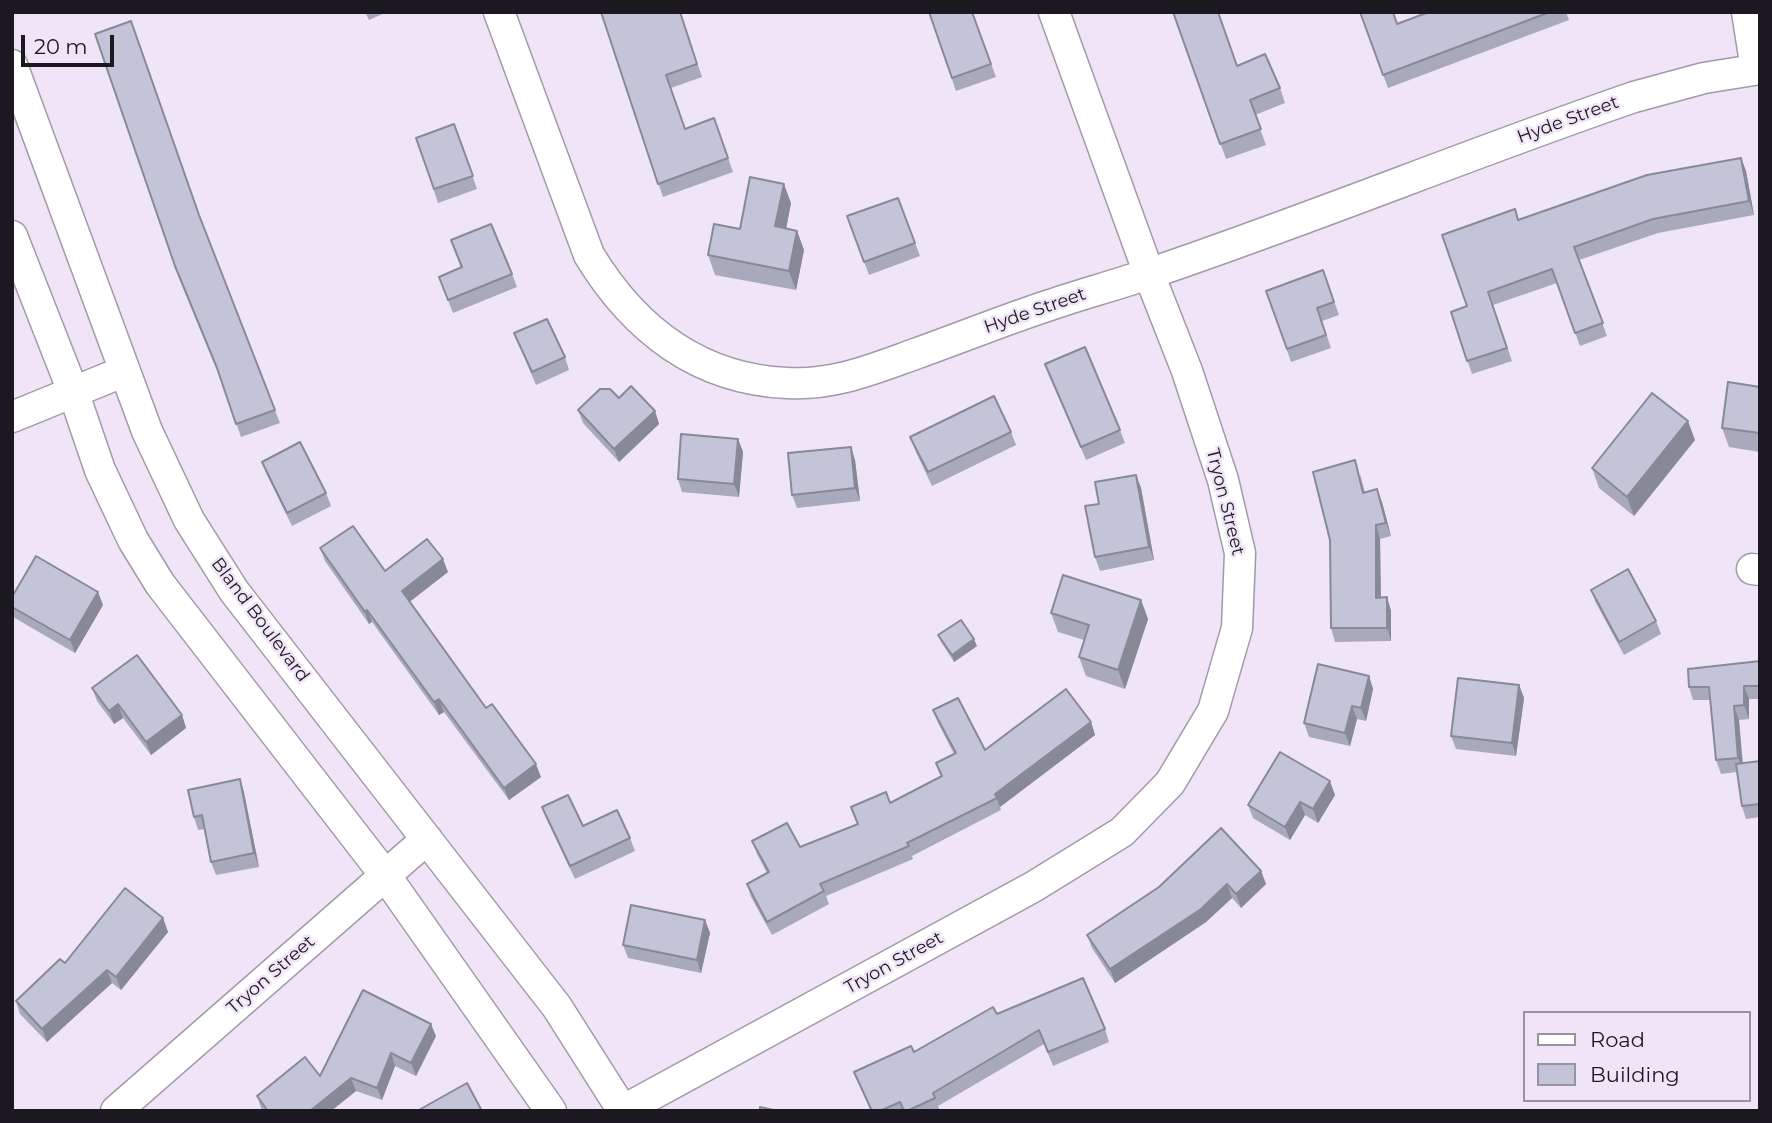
<!DOCTYPE html>
<style>
body{margin:0}
#map{position:relative;width:1772px;height:1123px;overflow:hidden;background:#f0e4f7;font-family:Montserrat,sans-serif}
canvas{display:block}
.frame{position:absolute;inset:0;border:14px solid #1c181f;pointer-events:none}
.legend{position:absolute;left:1523px;top:1011px;width:228px;height:91px;box-sizing:border-box;background:#f0e4f7;border:2px solid #9b92a1;margin:0;padding:9px 12px;list-style:none;font-size:21px;color:#1c181f}
.legend li{display:flex;align-items:center;gap:14px;height:35px}
.legend b{width:35px;border:2px solid #9b92a1}
.scale{position:absolute;left:21px;top:35px;width:93px;height:32px;box-sizing:border-box;border:4px solid #1c181f;border-top:0;padding-left:9px;font-size:21px;line-height:24px;white-space:nowrap;color:#1c181f;-webkit-text-stroke:5px #f0e4f7;paint-order:stroke}
</style>
<div id="map">
<canvas width="1772" height="1123"></canvas>
<div class="frame"></div>
<ul class="legend">
<li><b style="height:9px;background:#fff"></b>Road</li>
<li><b style="height:19px;background:#c3c4d8"></b>Building</li>
</ul>
<div class="scale">20 m</div>
</div>
<script>
const c = document.querySelector('canvas').getContext('2d');
c.lineJoin = 'round';
function trace(path, color, width, dash) { c.strokeStyle = color; c.lineWidth = width; c.lineCap = dash ? 'butt' : 'round'; c.setLineDash(dash || []); c.stroke(path); }
function fill(path, color) { c.fillStyle = color; c.fill(path, 'evenodd'); }
function write(font, color, halo, rows, align = 'center') {
  c.font = font + ' Montserrat,sans-serif'; c.lineWidth = 5; c.setLineDash([]); c.textBaseline = 'middle'; c.strokeStyle = halo; c.fillStyle = color; for (const [text, x, y, turn = 0] of rows) {
    c.save(); c.translate(x, y); c.rotate((+turn || 0) * Math.PI / 180); c.textAlign = isNaN(turn) ? turn : align; if (halo) c.strokeText(text, 0, 0); c.fillText(text, 0, 0); c.restore();
  }
}
const minor = new Path2D(`
 M 499,12 L 589,255 C 634,329 698,379 787,383 C 833,386 873,369 915,354 C 960,338 1004,320 1050,305 C 1082,294 1116,285 1148,274 C 1311,219 1471,153 1634,97 L 1704,78 L 1760,69
 M 1747,12 L 1756,69
 M 12,65 L 147,431 L 189,520 L 234,591 L 557,1007 L 623,1111
 M 12,236 L 74,394 L 100,470 L 133,540 L 160,584 L 385,875 L 551,1111
 M 12,417 L 125,371
 M 1752,569 L 1760,570
 M 116,1111 L 427,839
 M 622,1111 L 1033,887 L 1122,832 L 1170,783 L 1213,711 L 1237,628 L 1240,553 L 1223,480 L 1187,371 L 1149,274 L 1054,12`);
trace(minor, '#a499aa', 33);
trace(minor, '#fff', 30);
fill(new Path2D(`
 M 365,12 L 387,12 L 369,20 Z
 M 601,12 L 680,12 L 702,77 L 671,88 L 685,129 L 714,118 L 733,172 L 663,197 Z
 M 929,12 L 972,12 L 996,77 L 956,91 Z
 M 1173,12 L 1237,66 L 1280,88 L 1285,103 L 1255,115 L 1266,145 L 1226,159 Z
 M 1360,12 L 1397,24 L 1429,12 L 1566,12 L 1569,20 L 1388,88 Z
 M 454,124 L 477,189 L 438,203 L 416,138 Z
 M 1741,158 L 1746,171 L 1754,215 L 1658,233 L 1579,260 L 1607,336 L 1580,346 L 1557,283 L 1493,305 L 1512,361 L 1472,374 L 1451,312 L 1467,306 L 1518,220 Z
 M 898,198 L 920,256 L 869,275 L 847,216 Z
 M 791,203 L 786,228 L 797,231 L 804,250 L 796,290 L 715,275 L 708,255 L 740,229 Z
 M 200,220 L 280,423 L 241,437 L 220,377 L 175,266 Z
 M 451,240 L 512,274 L 517,287 L 453,313 L 439,277 L 461,268 Z
 M 1323,270 L 1339,315 L 1322,321 L 1331,348 L 1291,362 L 1266,291 Z
 M 514,333 L 565,357 L 569,370 L 536,385 Z
 M 1045,364 L 1120,430 L 1125,443 L 1086,460 Z
 M 1760,387 L 1760,452 L 1729,447 L 1722,428 Z
 M 619,398 L 655,411 L 659,424 L 619,462 L 583,423 L 578,410 Z
 M 1011,432 L 1016,445 L 932,486 L 915,450 L 910,437 Z
 M 738,439 L 743,452 L 739,497 L 682,492 L 678,479 Z
 M 1695,440 L 1634,516 L 1599,488 L 1592,468 Z
 M 855,460 L 860,501 L 797,508 L 792,495 Z
 M 262,462 L 326,493 L 331,506 L 292,526 L 267,475 Z
 M 1360,474 L 1365,492 L 1382,502 L 1391,536 L 1380,539 L 1381,598 L 1387,597 L 1391,611 L 1391,641 L 1335,642 L 1331,628 Z
 M 1136,475 L 1141,488 L 1154,560 L 1100,571 L 1095,557 L 1099,504 Z
 M 320,548 L 385,571 L 448,572 L 410,601 L 486,708 L 541,777 L 509,800 L 444,712 L 439,715 L 372,622 L 369,624 L 325,561 Z
 M 1591,590 L 1656,621 L 1661,634 L 1624,655 L 1596,603 Z
 M 12,597 L 103,605 L 75,653 L 13,617 Z
 M 1141,600 L 1148,619 L 1125,689 L 1086,676 L 1079,657 L 1084,640 L 1058,632 L 1051,613 Z
 M 938,635 L 977,646 L 954,662 L 941,642 Z
 M 1760,661 L 1760,699 L 1749,699 L 1749,719 L 1739,720 L 1743,763 L 1760,761 L 1760,817 L 1746,819 L 1742,806 L 1737,772 L 1721,774 L 1716,760 L 1710,700 L 1693,700 L 1689,687 Z
 M 1369,676 L 1373,689 L 1366,721 L 1357,719 L 1350,746 L 1309,737 L 1304,723 Z
 M 1519,685 L 1524,698 L 1516,756 L 1456,749 L 1451,736 Z
 M 92,688 L 182,715 L 186,728 L 151,755 L 123,718 L 114,724 L 97,701 Z
 M 933,710 L 985,750 L 1091,722 L 1095,735 L 1000,807 L 1001,810 L 912,856 L 913,859 L 826,896 L 829,904 L 772,935 L 751,897 L 747,884 L 767,873 L 757,854 L 752,841 L 800,847 L 857,824 L 851,807 L 890,803 L 941,777 L 936,763 L 954,754 L 938,723 Z
 M 240,779 L 244,793 L 259,867 L 216,875 L 211,862 L 205,829 L 198,830 L 194,817 Z
 M 1335,795 L 1318,823 L 1305,815 L 1290,840 L 1253,818 L 1248,805 Z
 M 542,807 L 583,826 L 630,838 L 635,851 L 575,879 L 547,820 Z
 M 1261,871 L 1266,884 L 1241,908 L 1232,898 L 1206,922 L 1115,983 L 1092,948 L 1087,935 Z
 M 163,918 L 168,932 L 121,990 L 112,983 L 47,1042 L 20,1014 L 16,1001 L 65,963 Z
 M 705,920 L 710,933 L 701,973 L 628,958 L 623,945 Z
 M 997,1014 L 1105,1029 L 1109,1042 L 1053,1066 L 1044,1044 L 938,1106 L 940,1111 L 871,1111 L 854,1072 L 914,1052 Z
 M 436,1036 L 416,1076 L 395,1066 L 382,1100 L 356,1091 L 331,1111 L 263,1111 L 261,1108 L 257,1096 L 320,1076 Z`), '#a8a9ba');
fill(new Path2D(`
 M 1741,158 L 1746,171 L 1754,215 L 1749,201 Z
 M 784,184 L 791,203 L 783,245 L 775,226 Z
 M 797,231 L 804,250 L 796,290 L 789,271 Z
 M 655,411 L 659,424 L 619,462 L 614,449 Z
 M 1688,421 L 1695,440 L 1634,516 L 1627,497 Z
 M 738,439 L 743,452 L 739,497 L 734,484 Z
 M 851,447 L 855,460 L 860,501 L 855,488 Z
 M 1136,475 L 1141,488 L 1154,560 L 1149,547 Z
 M 1377,489 L 1382,502 L 1391,536 L 1386,523 Z
 M 1376,525 L 1380,539 L 1381,611 L 1376,598 Z
 M 443,559 L 448,572 L 407,604 L 402,591 Z
 M 98,592 L 103,605 L 75,653 L 70,640 Z
 M 1387,597 L 1391,611 L 1391,641 L 1387,628 Z
 M 1141,600 L 1148,619 L 1125,689 L 1118,670 Z
 M 367,610 L 372,622 L 369,624 L 365,612 Z
 M 974,639 L 977,646 L 954,662 L 952,655 Z
 M 1369,676 L 1373,689 L 1366,721 L 1361,708 Z
 M 1519,685 L 1524,698 L 1516,756 L 1512,743 Z
 M 1744,686 L 1749,699 L 1749,719 L 1744,705 Z
 M 439,699 L 444,712 L 439,715 L 434,702 Z
 M 118,704 L 123,718 L 114,724 L 109,711 Z
 M 1352,706 L 1357,719 L 1350,746 L 1345,733 Z
 M 1734,706 L 1739,720 L 1743,772 L 1738,758 Z
 M 182,715 L 186,728 L 151,755 L 146,742 Z
 M 1091,722 L 1095,735 L 1000,807 L 995,794 Z
 M 536,764 L 541,777 L 509,800 L 504,788 Z
 M 240,779 L 244,793 L 259,867 L 254,853 Z
 M 1330,781 L 1335,795 L 1318,823 L 1313,809 Z
 M 1300,802 L 1305,815 L 1290,840 L 1285,827 Z
 M 1261,871 L 1266,884 L 1241,908 L 1236,894 Z
 M 1227,884 L 1232,898 L 1206,922 L 1115,983 L 1110,969 Z
 M 163,918 L 168,932 L 121,990 L 116,977 Z
 M 705,920 L 710,933 L 701,973 L 697,960 Z
 M 107,970 L 112,983 L 47,1042 L 42,1029 Z
 M 431,1024 L 436,1036 L 416,1076 L 411,1063 Z
 M 391,1053 L 395,1066 L 382,1100 L 377,1088 Z
 M 351,1078 L 356,1091 L 331,1111 L 310,1111 Z`), '#888997');
const building = new Path2D(`
 M 601,12 L 680,12 L 697,64 L 666,75 L 685,129 L 714,118 L 728,158 L 658,184 Z
 M 929,12 L 972,12 L 991,64 L 952,78 Z
 M 1173,12 L 1218,12 L 1237,66 L 1265,54 L 1280,88 L 1250,100 L 1261,129 L 1220,144 Z
 M 1360,12 L 1393,12 L 1397,24 L 1429,12 L 1550,12 L 1383,75 Z
 M 131,21 L 199,215 L 275,410 L 236,424 L 217,368 L 175,266 L 95,34 Z
 M 454,124 L 473,176 L 434,189 L 416,138 Z
 M 1741,158 L 1749,201 L 1653,219 L 1574,247 L 1603,323 L 1575,333 L 1552,269 L 1488,292 L 1507,348 L 1467,361 L 1451,312 L 1467,306 L 1442,235 L 1515,209 L 1518,220 L 1647,175 Z
 M 750,177 L 784,184 L 775,226 L 797,231 L 789,271 L 708,255 L 714,224 L 740,229 Z
 M 898,198 L 915,243 L 864,262 L 847,216 Z
 M 491,224 L 512,274 L 448,300 L 439,277 L 462,267 L 451,240 Z
 M 1323,270 L 1334,302 L 1317,308 L 1326,335 L 1287,349 L 1266,291 Z
 M 547,319 L 565,357 L 532,372 L 514,333 Z
 M 1085,347 L 1120,430 L 1081,447 L 1045,364 Z
 M 1728,382 L 1760,387 L 1760,433 L 1722,428 Z
 M 631,386 L 655,411 L 614,449 L 578,410 L 600,389 L 610,389 L 619,398 Z
 M 1652,393 L 1688,421 L 1627,497 L 1592,468 Z
 M 994,396 L 1011,432 L 928,472 L 910,437 Z
 M 681,434 L 738,439 L 734,484 L 678,479 Z
 M 300,442 L 326,493 L 287,513 L 262,462 Z
 M 851,447 L 855,488 L 792,495 L 788,453 Z
 M 1355,460 L 1363,493 L 1377,489 L 1386,523 L 1376,525 L 1376,598 L 1387,597 L 1387,628 L 1331,628 L 1330,540 L 1313,472 Z
 M 1136,475 L 1149,547 L 1095,557 L 1085,506 L 1099,504 L 1095,482 Z
 M 353,526 L 385,571 L 427,539 L 443,559 L 402,591 L 486,708 L 492,704 L 536,764 L 504,788 L 439,699 L 434,702 L 367,610 L 365,612 L 320,548 Z
 M 36,556 L 98,592 L 70,640 L 12,607 L 12,597 Z
 M 1628,569 L 1656,621 L 1619,642 L 1591,590 Z
 M 1063,575 L 1141,600 L 1118,670 L 1079,657 L 1089,625 L 1051,613 Z
 M 961,620 L 974,639 L 952,655 L 938,635 Z
 M 137,655 L 182,715 L 146,742 L 118,704 L 109,711 L 92,688 Z
 M 1760,661 L 1760,686 L 1744,686 L 1744,705 L 1734,706 L 1738,758 L 1716,760 L 1709,687 L 1689,687 L 1688,669 Z
 M 1318,664 L 1369,676 L 1361,708 L 1352,706 L 1345,733 L 1304,723 Z
 M 1458,678 L 1519,685 L 1512,743 L 1451,736 Z
 M 1066,689 L 1091,722 L 995,794 L 997,798 L 907,843 L 909,846 L 820,884 L 824,891 L 767,922 L 747,884 L 769,872 L 752,841 L 787,823 L 800,847 L 858,824 L 851,807 L 886,792 L 890,803 L 942,776 L 936,763 L 956,753 L 933,710 L 958,698 L 985,750 Z
 M 1280,752 L 1330,781 L 1313,809 L 1300,802 L 1285,827 L 1248,805 Z
 M 1760,761 L 1760,804 L 1742,806 L 1736,764 Z
 M 240,779 L 254,853 L 211,862 L 202,815 L 194,817 L 188,790 Z
 M 568,795 L 583,826 L 617,810 L 630,838 L 570,866 L 542,807 Z
 M 1221,828 L 1261,871 L 1236,894 L 1227,884 L 1201,909 L 1110,969 L 1087,935 L 1159,887 Z
 M 125,888 L 163,918 L 116,977 L 107,970 L 42,1029 L 16,1001 L 60,959 L 65,963 Z
 M 631,905 L 705,920 L 697,960 L 623,945 Z
 M 1083,978 L 1105,1029 L 1048,1052 L 1039,1030 L 933,1093 L 935,1098 L 907,1111 L 904,1111 L 900,1102 L 880,1111 L 872,1111 L 854,1072 L 911,1046 L 914,1052 L 993,1007 L 997,1014 Z
 M 363,990 L 431,1024 L 411,1063 L 391,1053 L 377,1088 L 351,1078 L 310,1111 L 268,1111 L 257,1096 L 305,1057 L 320,1076 Z
 M 467,1083 L 482,1111 L 417,1111 Z
 M 760,1107 L 778,1111 L 760,1111 Z`);
fill(building, '#c3c4d8');
trace(building, '#888997', 2);
write('18px', '#1c181f', '#f0e4f7', [
 ["Hyde Street",1568,120,-20],
 ["Hyde Street",1035,311,-19],
 ["Tryon Street",1225,502,76],
 ["Bland Boulevard",260,620,53],
 ["Tryon Street",894,963,-29],
 ["Tryon Street",271,975,-41]
]);
</script>
